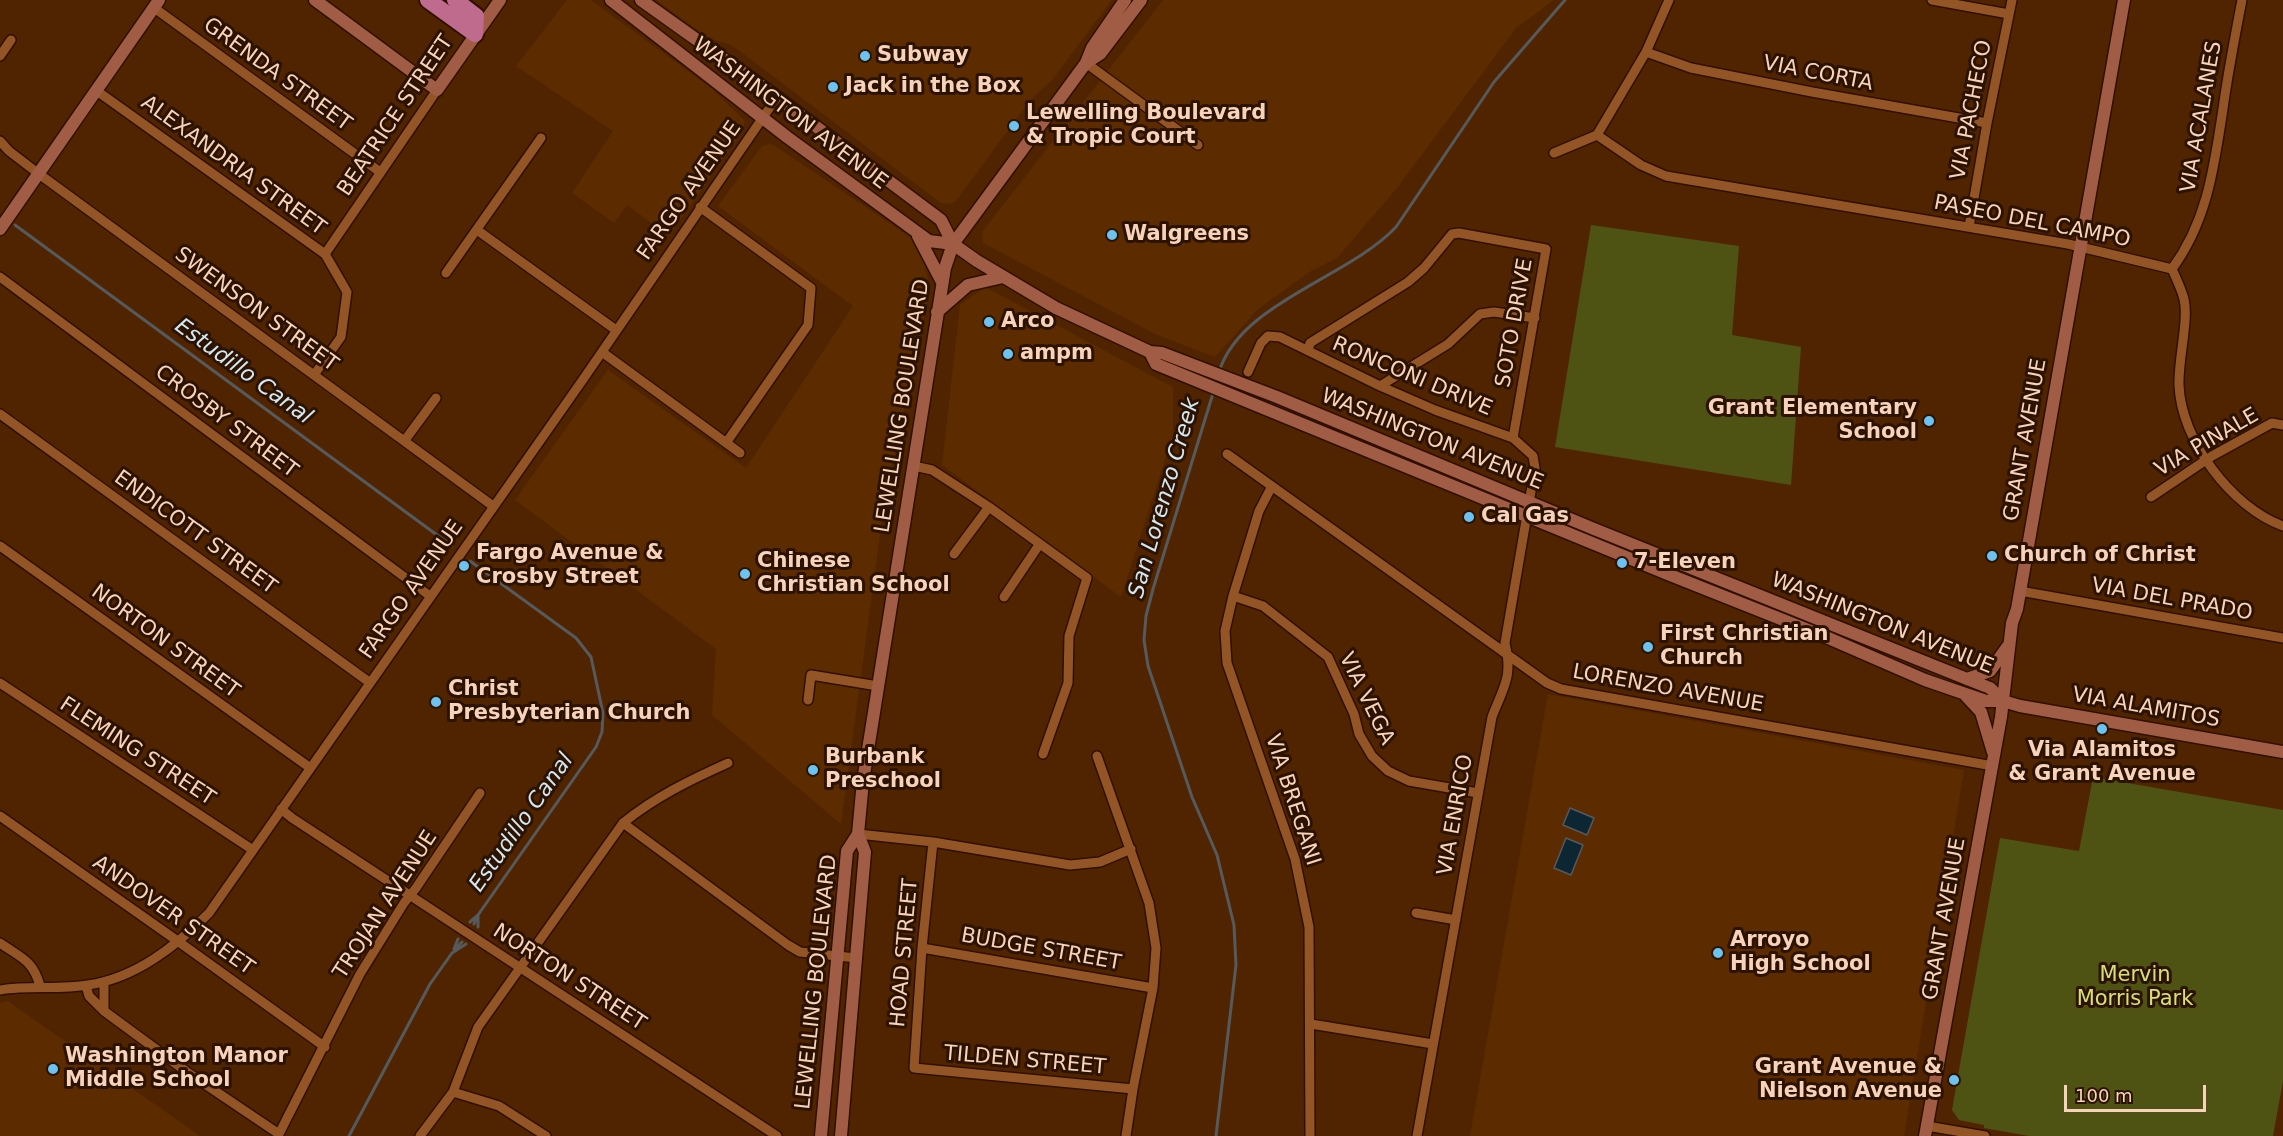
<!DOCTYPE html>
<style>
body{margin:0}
#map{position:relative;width:2283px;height:1136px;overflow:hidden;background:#512400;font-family:"DejaVu Sans",sans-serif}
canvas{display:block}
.scale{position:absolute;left:2064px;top:1085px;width:142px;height:27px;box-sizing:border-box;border:3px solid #f8d3bc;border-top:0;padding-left:8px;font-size:18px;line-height:21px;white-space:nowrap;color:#f8d3bc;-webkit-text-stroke:4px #2c1301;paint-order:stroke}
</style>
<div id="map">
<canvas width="2283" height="1136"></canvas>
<div class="scale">100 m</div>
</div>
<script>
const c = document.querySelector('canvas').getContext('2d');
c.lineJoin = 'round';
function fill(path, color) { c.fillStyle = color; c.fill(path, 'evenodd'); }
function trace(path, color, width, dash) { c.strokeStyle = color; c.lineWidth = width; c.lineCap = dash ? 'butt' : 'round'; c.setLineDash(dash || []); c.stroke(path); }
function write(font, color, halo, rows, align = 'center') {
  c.font = font + ' "DejaVu Sans",sans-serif'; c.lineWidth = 6; c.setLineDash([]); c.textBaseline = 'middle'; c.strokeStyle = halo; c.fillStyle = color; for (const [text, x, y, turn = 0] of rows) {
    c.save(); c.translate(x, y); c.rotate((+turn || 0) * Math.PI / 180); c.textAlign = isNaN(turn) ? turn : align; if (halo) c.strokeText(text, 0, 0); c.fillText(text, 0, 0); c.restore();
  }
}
fill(new Path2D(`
 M 567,0 L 591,0 L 711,88 L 745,121 L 742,132 L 669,236 L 627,205 L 614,223 L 572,193 L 613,131 L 516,66 Z
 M 656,0 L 1112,0 L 1052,80 L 1031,99 L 956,201 L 950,204 L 941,203 L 741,52 L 729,44 L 710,39 Z
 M 1163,0 L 1554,0 L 1516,28 L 1397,188 L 1337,258 L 1311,271 L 1258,309 L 1215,357 L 1155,334 L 983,243 L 982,232 Z
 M 769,144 L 775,146 L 919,243 L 930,287 L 885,497 L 841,824 L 712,715 L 716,649 L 515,500 L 608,370 L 746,468 L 853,306 L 718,206 L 762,146 Z
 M 985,287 L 1173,387 L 1173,435 L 1121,597 L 942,465 L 960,305 Z
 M 1548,694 L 1964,770 L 1904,1136 L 1470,1136 Z
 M 8,1001 L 200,1136 L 0,1136 L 0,1003 Z`), '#5d2b00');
fill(new Path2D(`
 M 1591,225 L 1739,246 L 1732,335 L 1801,347 L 1791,485 L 1555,447 Z
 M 2093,777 L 2283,810 L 2283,1081 L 2273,1136 L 2029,1136 L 1984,1128 L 1984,1125 L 1959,1120 L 1952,1110 L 2000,838 L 2079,851 Z`), '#4e5314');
const water = new Path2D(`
 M 1570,808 L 1594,818 L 1587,835 L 1563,825 Z
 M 1566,838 L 1583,845 L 1571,875 L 1554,868 Z`);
fill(water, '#0d2634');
trace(water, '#545a5d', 1.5);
trace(new Path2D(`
 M 15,225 L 452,546
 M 1219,372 C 1240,303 1348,278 1396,227 L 1494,82 L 1565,0
 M 1214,390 L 1153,589 L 1146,616 L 1144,640 L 1148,666 L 1192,797 L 1217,855 L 1234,925 L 1236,965 L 1216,1136
 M 470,561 L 576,638 L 591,657 L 603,713 L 602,732 L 596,747 L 478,915 L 478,927
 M 470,922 L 478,915
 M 474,924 L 477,916
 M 454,949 L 458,939
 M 455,949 L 462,942
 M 349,1136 L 430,984 L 452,953 L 466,944`), '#545a5d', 3);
const street = new Path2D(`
 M 1932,0 L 2009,14
 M 153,7 L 380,172
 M 1646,52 L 1691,68 L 1812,92 L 1987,123
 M 0,56 L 11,40
 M 1086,63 L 1198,145
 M 97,91 L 325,254 L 347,292 L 341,337 L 314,375
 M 1597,135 L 1641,165 L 1666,176 L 2068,244 L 2172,269
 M 1597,135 L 1646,52 L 1669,0
 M 0,141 L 9,151 L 39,174 L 493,506
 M 1554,153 L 1597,135
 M 700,207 L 811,288 L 808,325 L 726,443
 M 1969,227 L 1987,123 L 2012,0
 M 477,230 L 616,330
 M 325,254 L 437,90
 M 2172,269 C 2176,278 2181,288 2184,299 C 2189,320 2178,360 2179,385 C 2181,440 2231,507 2283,526
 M 2172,269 C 2208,220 2214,166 2223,109 C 2228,72 2235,36 2242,0
 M 446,273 L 541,138
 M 0,277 L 430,596
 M 1308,351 L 1310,343 L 1408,282 L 1424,268 L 1452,234 L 1459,233 L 1546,249 L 1513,438
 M 602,352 L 740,453
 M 1248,372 L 1261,343 L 1268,336 L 1280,337 L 1380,386 L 1435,410 L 1513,438 L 1533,456 L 1535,468 L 1505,643 C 1513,677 1504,686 1492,717 L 1417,1136
 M 1380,386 L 1448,344 L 1480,314 L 1494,312 L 1535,318
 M 0,414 L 369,682
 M 405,440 L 436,398
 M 1227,454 L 1547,683 L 1561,689 L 1993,766
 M 914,466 L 932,470 L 989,507 L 1087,578 L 1069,636 L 1068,683 L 1043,754
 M 1272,486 L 1259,511 L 1233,596 L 1225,631 L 1227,663 L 1295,859 L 1309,927 L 1310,1136
 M 2151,497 L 2212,456 L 2272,423 L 2283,425
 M 0,546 L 309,767
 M 954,554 L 989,507
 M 2020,591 L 2283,638
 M 1233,596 L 1263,606 L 1328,657 L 1354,714 L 1359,734 L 1372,756 L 1388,771 L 1409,781 L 1478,793
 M 1004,597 L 1039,545
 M 0,683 L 253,850
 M 808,700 L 811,675 L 878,686
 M 1097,756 L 1149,903 L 1156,948 L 1153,988 L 1133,1089 L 1126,1136
 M 281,809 L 292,818 L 777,1136
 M 0,816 L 179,942 L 325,1047
 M 623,823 L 788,945 L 800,952 L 856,958
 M 858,834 L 933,842 L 1070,865 L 1100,862 L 1131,849
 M 933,842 L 922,948 L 914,1068 L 1133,1089
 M 1416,913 L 1456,920
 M 0,943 C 21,958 33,960 40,986
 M 922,948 L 1153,988
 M 86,986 L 89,996 L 104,1011 L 187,1072 L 279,1134
 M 0,990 C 29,985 59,990 88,985 C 136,978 176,946 209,913 L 584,378 L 777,97
 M 104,1011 L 104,982
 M 1311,1024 L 1433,1044
 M 453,1092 L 499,1106 L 546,1136
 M 1927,1126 L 1985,1136
 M 278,1136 L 360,974 L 404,903 L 416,888 L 480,793
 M 420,1136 L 453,1092 L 478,1027 L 623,823 C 655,797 690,780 728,763`);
const secondary = new Path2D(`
 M 315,0 L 437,90 L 500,0
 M 611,0 L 787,137 L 929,241 L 953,244 L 977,261 L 1056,308 L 1150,352 L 1162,353 L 1277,397 L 1594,529 L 1967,679 L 1990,688 L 2003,701
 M 641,0 L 763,87 L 941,220 L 953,244
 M 1086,63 L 1100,54 L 1141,0
 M 0,229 L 159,0
 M 918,236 L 942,282
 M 937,312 L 968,285 L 1003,277
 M 1150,352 L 1156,364 L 1670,575 L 1826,637 L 1925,680 L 1986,701 L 2003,701 L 2020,706 L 2283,752
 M 1967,679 L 1990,671 L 2008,646
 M 1966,696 L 1981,712 L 1993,752
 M 821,1136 L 847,851 L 858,834 L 863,781 L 945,268 L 953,244 L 1086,63 L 1092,48 L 1125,0
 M 841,1136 L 865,852 L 858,834
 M 1925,1136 L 2001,717 L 2012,623 L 2017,609 L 2124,0`);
const highway = new Path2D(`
 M 428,0 L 475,34
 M 455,0 L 476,16 L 475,34`);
trace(street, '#2f1000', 12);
trace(secondary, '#2f1000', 15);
trace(highway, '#2f1000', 20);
trace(street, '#945526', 9);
trace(secondary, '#a15c45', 12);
trace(highway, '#be6b8e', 16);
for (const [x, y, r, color] of [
 [865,56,6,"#6cc3f2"],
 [833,87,6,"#6cc3f2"],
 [1014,126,6,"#6cc3f2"],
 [1112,235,6,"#6cc3f2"],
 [989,322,6,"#6cc3f2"],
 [1008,354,6,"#6cc3f2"],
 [1929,421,6,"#6cc3f2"],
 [1469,517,6,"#6cc3f2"],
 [1992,556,6,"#6cc3f2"],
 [1622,563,6,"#6cc3f2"],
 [464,566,6,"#6cc3f2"],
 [745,574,6,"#6cc3f2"],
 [1648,647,6,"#6cc3f2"],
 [436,702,6,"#6cc3f2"],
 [2102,729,6,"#6cc3f2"],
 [813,770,6,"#6cc3f2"],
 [1718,953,6,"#6cc3f2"],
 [53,1069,6,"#6cc3f2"],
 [1954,1080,6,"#6cc3f2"]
]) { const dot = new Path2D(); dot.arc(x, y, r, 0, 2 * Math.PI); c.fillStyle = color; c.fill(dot); trace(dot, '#2c1301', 2); }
write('bold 21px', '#f8d3bc', '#2c1301', [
 ["Subway",877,56],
 ["Jack in the Box",845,87],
 ["Lewelling Boulevard",1026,114],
 ["& Tropic Court",1026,138],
 ["Walgreens",1124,235],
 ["Arco",1001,322],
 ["ampm",1020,354],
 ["Grant Elementary",1917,409,"right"],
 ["School",1917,433,"right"],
 ["Cal Gas",1481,517],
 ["Fargo Avenue &",476,554],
 ["Crosby Street",476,578],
 ["Church of Christ",2004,556],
 ["Chinese",757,562],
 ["Christian School",757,586],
 ["7-Eleven",1634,563],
 ["First Christian",1660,635],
 ["Church",1660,659],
 ["Christ",448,690],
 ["Presbyterian Church",448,714],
 ["Via Alamitos",2102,751,"center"],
 ["& Grant Avenue",2102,775,"center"],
 ["Burbank",825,758],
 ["Preschool",825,782],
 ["Arroyo",1730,941],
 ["High School",1730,965],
 ["Washington Manor",65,1057],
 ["Middle School",65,1081],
 ["Grant Avenue &",1942,1068,"right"],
 ["Nielson Avenue",1942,1092,"right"]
], 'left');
write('21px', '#f8d3bc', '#2c1301', [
 ["VIA CORTA",1818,74,11],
 ["GRENDA STREET",277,75,36],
 ["VIA PACHECO",1972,110,-79],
 ["WASHINGTON AVENUE",790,114,37],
 ["BEATRICE STREET",396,116,-56],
 ["VIA ACALANES",2202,117,-80],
 ["ALEXANDRIA STREET",233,166,36],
 ["FARGO AVENUE",690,191,-55],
 ["PASEO DEL CAMPO",2032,222,11],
 ["SWENSON STREET",256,310,36],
 ["SOTO DRIVE",1515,323,-80],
 ["RONCONI DRIVE",1412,377,23],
 ["LEWELLING BOULEVARD",903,406,-81],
 ["CROSBY STREET",226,422,37],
 ["WASHINGTON AVENUE",1432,440,22],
 ["GRANT AVENUE",2026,440,-80],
 ["VIA PINALE",2207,443,-30],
 ["ENDICOTT STREET",195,533,36],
 ["FARGO AVENUE",412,590,-55],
 ["VIA DEL PRADO",2172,600,10],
 ["WASHINGTON AVENUE",1882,624,22],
 ["NORTON STREET",165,642,36],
 ["LORENZO AVENUE",1668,689,10],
 ["VIA VEGA",1366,699,64],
 ["VIA ALAMITOS",2146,708,10],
 ["FLEMING STREET",137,752,33],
 ["VIA BREGANI",1292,800,72],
 ["VIA ENRICO",1456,815,-80],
 ["TROJAN AVENUE",386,905,-57],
 ["ANDOVER STREET",173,916,35],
 ["GRANT AVENUE",1945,919,-80],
 ["BUDGE STREET",1041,950,10],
 ["HOAD STREET",905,953,-85],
 ["NORTON STREET",569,978,33],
 ["LEWELLING BOULEVARD",817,982,-84],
 ["TILDEN STREET",1025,1061,5]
]);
write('21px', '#d5e177', '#2c1301', [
 ["Mervin",2135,976],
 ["Morris Park",2135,1000]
]);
write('italic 22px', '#d4e8f3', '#2c1301', [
 ["Estudillo Canal",243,372,36],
 ["San Lorenzo Creek",1165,498,-74],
 ["Estudillo Canal",522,823,-55]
]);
</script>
